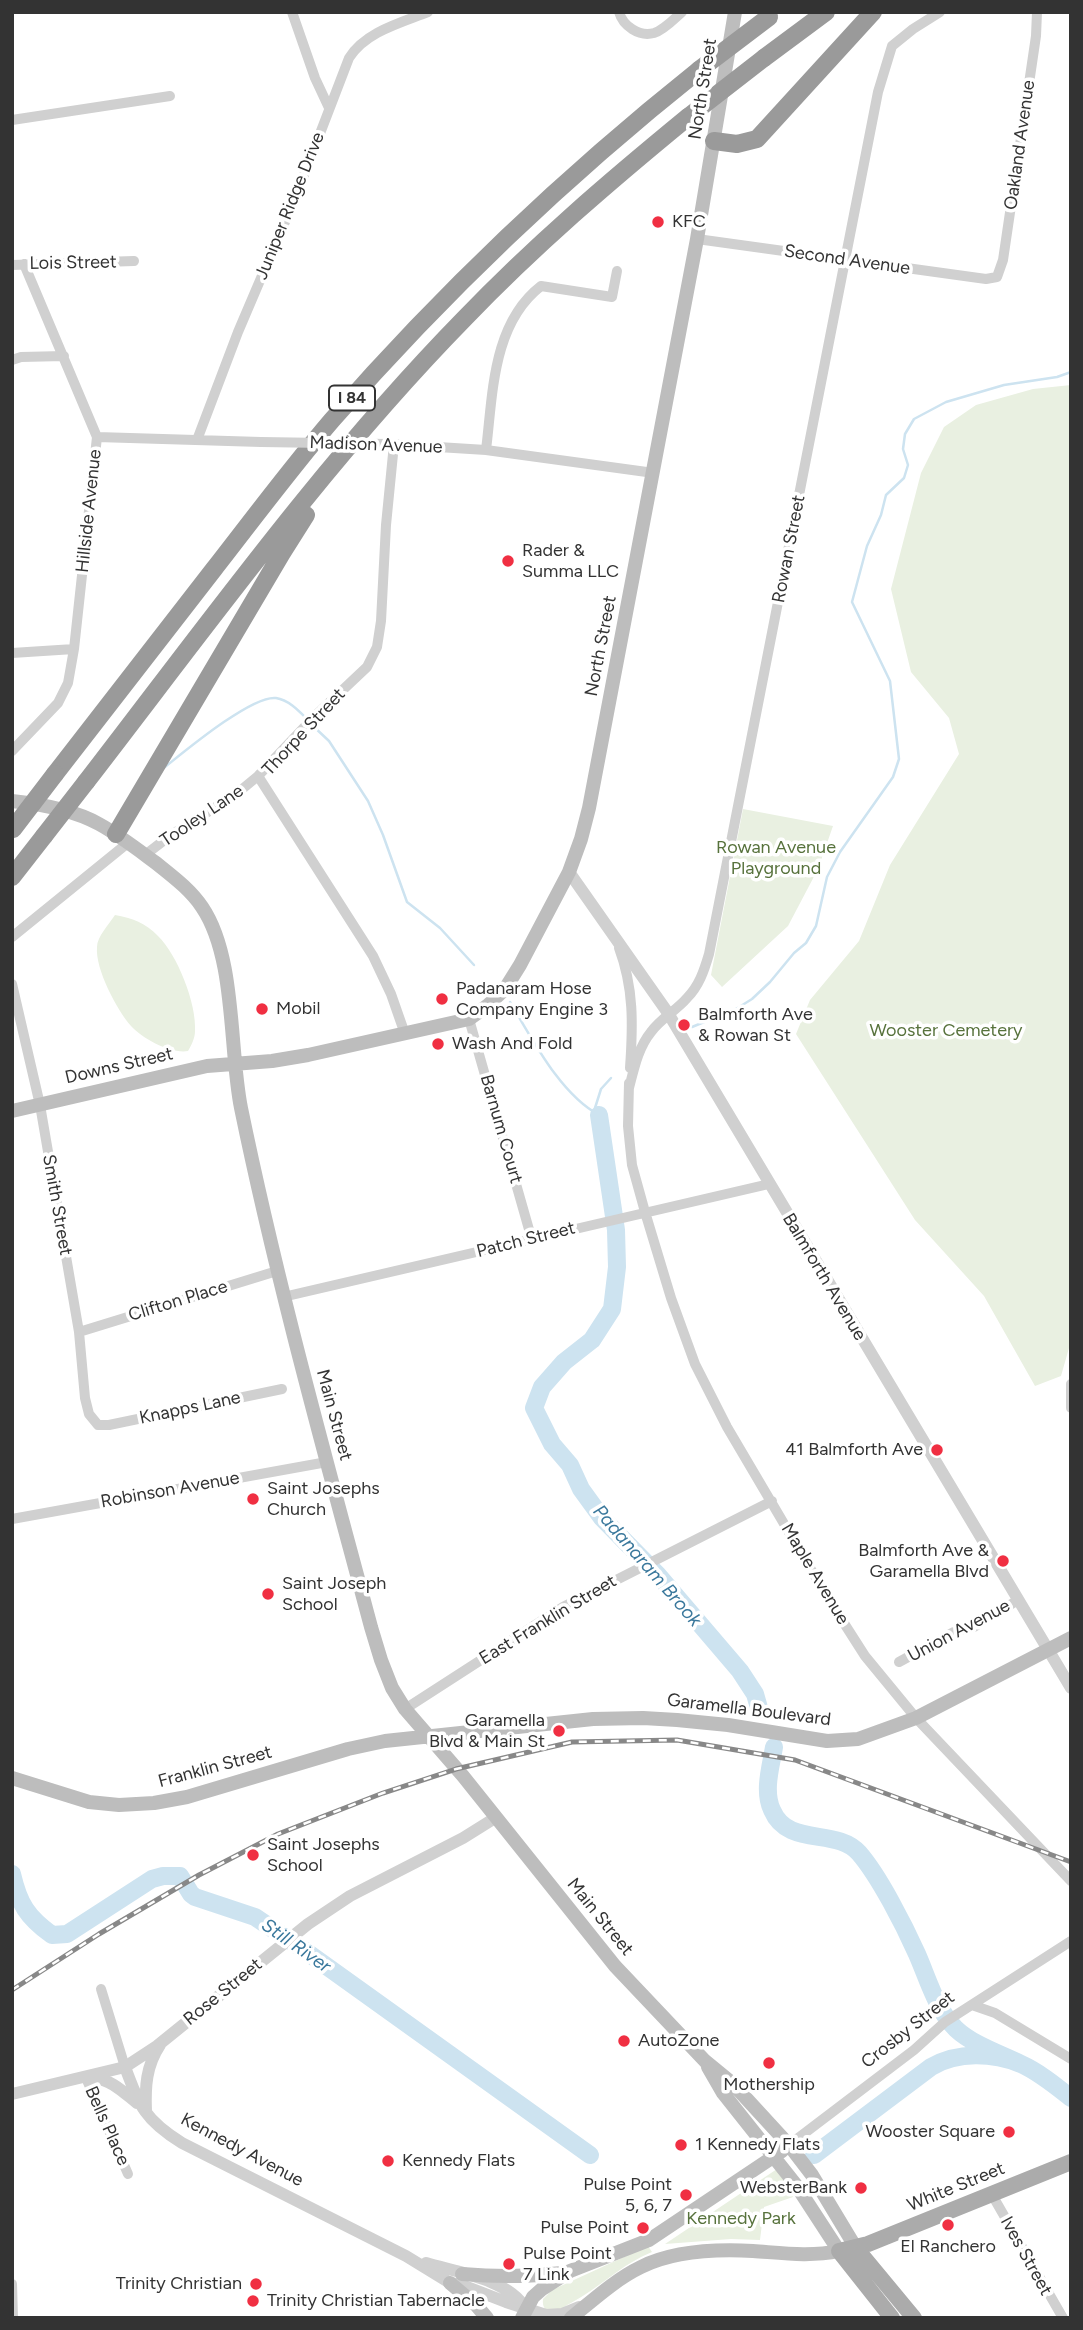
<!DOCTYPE html>
<style>
body{margin:0}
#map{position:relative;width:1083px;height:2330px;overflow:hidden;background:#fff;font-family:Figtree,sans-serif}
canvas{display:block}
.frame{position:absolute;inset:0;border:14px solid #333;pointer-events:none}
</style>
<div id="map">
<canvas width="1083" height="2330"></canvas>
<div class="frame"></div>
</div>
<script>
const c = document.querySelector('canvas').getContext('2d');
c.lineJoin = 'round';
function fill(path, color) { c.fillStyle = color; c.fill(path, 'evenodd'); }
function trace(path, color, width, dash) { c.strokeStyle = color; c.lineWidth = width; c.lineCap = dash ? 'butt' : 'round'; c.setLineDash(dash || []); c.stroke(path); }
function write(font, color, halo, rows, align = 'center') {
  c.font = font + ' Figtree,sans-serif'; c.lineWidth = 7; c.setLineDash([]); c.textBaseline = 'middle'; c.strokeStyle = halo; c.fillStyle = color; for (const [text, x, y, turn = 0] of rows) {
    c.save(); c.translate(x, y); c.rotate((+turn || 0) * Math.PI / 180); c.textAlign = isNaN(turn) ? turn : align; if (halo) c.strokeText(text, 0, 0); c.fillText(text, 0, 0); c.restore();
  }
}
fill(new Path2D(`
 M 1071,385 L 1071,1341 L 1061,1376 L 1035,1386 L 984,1296 L 915,1220 L 796,1034 L 810,1000 L 859,941 L 890,865 L 959,754 L 949,718 L 911,672 L 891,589 L 921,473 L 944,427 L 976,405 L 1033,389 Z
 M 743,809 L 833,826 L 818,869 L 788,926 L 722,987 L 711,975 Z
 M 115,915 C 132,918 146,923 158,936 C 177,954 197,1004 195,1031 C 195,1038 192,1044 188,1051 C 171,1054 143,1039 131,1026 C 117,1010 95,969 97,947 C 97,937 109,924 115,915 Z
 M 777,2169 L 793,2197 L 764,2207 L 760,2240 L 731,2239 L 665,2244 Z
 M 648,2246 L 652,2252 C 622,2264 599,2288 571,2303 C 566,2305 561,2310 556,2311 C 546,2313 542,2308 543,2299 L 552,2290 Z`), '#e9f0e1');
trace(new Path2D(`
 M 312,725 L 329,741 L 368,801 L 383,835 L 407,902 L 440,928 L 474,965
 M 165,767 C 185,751 252,695 276,698 C 289,700 299,711 308,720
 M 510,1002 C 533,1040 560,1094 599,1115
 M 692,1027 L 736,1009 L 752,999 L 770,982 L 794,953 L 806,943 L 816,926 L 827,877 L 840,852 L 893,777 L 899,759 L 890,681 L 852,602 L 867,546 L 881,515 L 886,495 L 904,478 L 908,465 L 903,449 L 905,434 L 914,419 L 946,402 L 1004,385 L 1057,377 L 1071,372
 M 599,1114 L 595,1108 L 601,1089 L 611,1078`), '#cde3f0', 2.5);
trace(new Path2D(`
 M 599,1115 L 616,1230 L 617,1267 L 612,1309 L 592,1340 L 564,1362 L 542,1387 L 534,1408 L 552,1444 L 570,1465 L 581,1489 L 602,1518 L 658,1575 L 740,1671 L 755,1694 L 759,1708
 M 774,1747 C 771,1766 763,1791 772,1810 C 788,1848 836,1827 859,1853 C 879,1876 904,1925 917,1954 C 928,1979 936,2009 956,2029 C 973,2045 1001,2054 1021,2064
 M 12,1874 C 19,1904 27,1917 52,1935 L 67,1934 L 152,1879 L 163,1876 L 180,1876 L 191,1894 L 195,1897 L 255,1917 L 304,1950 L 590,2155
 M 814,2155 L 931,2067 C 958,2051 993,2053 1021,2064 C 1039,2072 1056,2086 1071,2098`), '#cde3f0', 18);
trace(new Path2D(`
 M 292,12 L 315,78 L 329,108
 M 619,12 C 623,26 639,37 654,33 C 664,30 674,19 682,12
 M 12,120 L 170,96
 M 697,239 L 986,279 L 997,277 L 1003,260 L 1036,36 L 1037,12
 M 12,265 L 134,261
 M 12,360 L 21,357 L 64,356
 M 97,437 L 261,442
 M 197,440 L 238,332 L 296,196 L 349,58 C 365,32 400,23 428,12
 M 390,444 L 486,450 L 654,473
 M 486,450 C 493,394 492,324 541,286 L 612,297 L 617,271
 M 12,653 L 74,649
 M 12,751 L 58,703 L 68,683 L 74,649 L 97,437 L 24,264
 M 258,776 L 373,956 L 391,994 L 405,1034
 M 145,855 L 171,835 L 235,795 L 258,776 L 314,717 L 367,667 L 377,647 L 381,621 L 386,525 L 394,444
 M 12,937 L 129,842
 M 619,948 C 634,988 633,1025 630,1068
 M 12,984 L 40,1105 L 79,1332 L 85,1398 L 89,1414 L 98,1425 L 109,1425 L 282,1389
 M 469,1019 L 532,1240
 M 629,1083 L 628,1126 L 632,1165 L 645,1212 L 671,1298 L 695,1364 L 727,1427 L 826,1595 L 865,1656 L 916,1718 L 1071,1881
 M 629,1088 C 634,1069 638,1048 651,1032 C 661,1018 676,1011 687,998 C 699,986 704,971 709,954 L 878,92 L 892,46 L 913,29 L 940,12
 M 283,1297 L 769,1184
 M 79,1332 L 277,1271
 M 1071,1384 L 1071,1408
 M 12,1519 L 327,1462
 M 899,1662 L 954,1632 L 974,1627 L 1018,1600
 M 405,1709 L 563,1607 L 772,1501
 M 101,1989 L 125,2067
 M 972,2005 L 995,2013 L 1071,2059
 M 86,2078 L 128,2174
 M 789,2145 L 914,2050 L 945,2022 L 1071,1941
 M 991,2193 L 1063,2318
 M 12,2284 L 13,2318`), '#d0d0d0', 10);
trace(new Path2D(`
 M 569,872 L 668,1013 L 1071,1688
 M 125,2067 C 140,2107 145,2120 182,2143 L 406,2256 L 450,2283 L 462,2285 L 506,2302 L 546,2315 L 562,2314 L 579,2307
 M 94,2078 C 112,2080 123,2092 137,2103
 M 12,2094 L 125,2067 L 157,2046 L 308,1924 L 350,1896 L 463,1838 L 495,1818
 M 146,2111 C 145,2087 146,2066 160,2045
 M 426,2263 C 456,2272 508,2279 525,2308`), '#d0d0d0', 12);
trace(new Path2D(`
 M 12,801 C 40,804 74,810 99,824 C 119,835 137,849 156,863 C 172,876 190,889 202,907 C 236,957 229,1048 241,1108 C 277,1283 325,1455 371,1627 L 381,1660 L 392,1688 L 405,1709 L 463,1776 L 615,1966 L 705,2061 L 733,2084 L 789,2145 L 812,2175 L 856,2248
 M 12,1111 L 207,1066 L 272,1061 L 308,1055 L 469,1019 L 487,1006 L 505,989 L 520,965 L 569,872 L 581,839 L 589,808 L 697,239 L 735,12
 M 12,1778 L 89,1802 L 119,1805 L 154,1803 L 187,1797 L 348,1749 L 385,1741 L 593,1719 L 643,1718 L 677,1720 L 728,1725 L 827,1741 L 858,1739 L 916,1718 L 1071,1638
 M 462,2274 C 496,2277 528,2277 562,2273
 M 450,2283 L 476,2305 L 487,2318
 M 522,2318 L 533,2297 L 542,2289 L 570,2271 L 649,2240 L 782,2151
 M 571,2318 C 593,2300 616,2279 641,2267 C 673,2251 717,2249 753,2251 C 782,2253 810,2257 839,2251 L 796,2185 L 723,2093 L 708,2067`), '#bdbdbd', 14);
trace(new Path2D(`
 M 856,2248 L 914,2318
 M 892,2318 L 839,2251 L 868,2244 L 1071,2162`), '#ababab', 16);
trace(new Path2D(`
 M 764,58 L 826,12
 M 714,141 L 737,144 L 757,139 L 873,12
 M 55,774 C 108,706 161,637 214,569 C 253,519 291,468 332,420 C 444,292 566,176 699,70
 M 86,782 C 208,624 325,461 464,319 C 534,246 610,181 688,117
 M 116,834 L 282,553 L 306,515
 M 12,877 L 44,836`), '#9a9a9a', 18);
const rail = new Path2D(`
 M 12,1990 L 99,1934 L 199,1875 L 278,1834 L 383,1793 L 456,1769 L 572,1742 L 677,1740 L 795,1760 L 1071,1862`);
trace(rail, '#888', 5);
trace(rail, '#fff', 2.5, [8]);
trace(new Path2D(`
 M 261,442 L 388,444`), '#d0d0d0', 10);
trace(new Path2D(`
 M 699,70 L 769,17
 M 688,117 L 764,58
 M 13,829 L 55,774
 M 44,836 L 86,782`), '#9a9a9a', 18);
for (const [x, y, r, color] of [
 [658,222,7,"#f02f42"],
 [508,561,7,"#f02f42"],
 [442,999,7,"#f02f42"],
 [262,1009,7,"#f02f42"],
 [684,1025,7,"#f02f42"],
 [438,1044,7,"#f02f42"],
 [937,1450,7,"#f02f42"],
 [253,1499,7,"#f02f42"],
 [1003,1561,7,"#f02f42"],
 [268,1594,7,"#f02f42"],
 [559,1731,7,"#f02f42"],
 [253,1855,7,"#f02f42"],
 [624,2041,7,"#f02f42"],
 [769,2063,7,"#f02f42"],
 [1009,2132,7,"#f02f42"],
 [681,2145,7,"#f02f42"],
 [388,2161,7,"#f02f42"],
 [861,2188,7,"#f02f42"],
 [686,2195,7,"#f02f42"],
 [948,2225,7,"#f02f42"],
 [643,2228,7,"#f02f42"],
 [509,2264,7,"#f02f42"],
 [256,2284,7,"#f02f42"],
 [253,2301,7,"#f02f42"]
]) { const dot = new Path2D(); dot.arc(x, y, r, 0, 2 * Math.PI); c.fillStyle = color; c.fill(dot); trace(dot, '#fff', 2.5); }
for (const [x, y, w] of [
 [352,398,46]
]) { const box = new Path2D(); box.roundRect(x - w / 2, y - 12.5, w, 25, 5); c.fillStyle = '#fff'; c.fill(box); trace(box, '#333', 2); }
write('bold 16px', '#333', null, [
 ["I 84",352,398]
]);
write('18px', '#333', '#fff', [
 ["North Street",703,89,-81],
 ["Oakland Avenue",1020,145,-82],
 ["Juniper Ridge Drive",290,206,-68],
 ["Second Avenue",847,260,8],
 ["Lois Street",73,263,-1],
 ["Madison Avenue",376,445,2],
 ["Hillside Avenue",89,511,-84],
 ["Rowan Street",789,549,-79],
 ["North Street",601,646,-79],
 ["Thorpe Street",304,732,-47],
 ["Tooley Lane",202,816,-34],
 ["Downs Street",119,1066,-13],
 ["Barnum Court",501,1129,74],
 ["Smith Street",57,1205,80],
 ["Patch Street",526,1240,-14],
 ["Balmforth Avenue",824,1277,59],
 ["Clifton Place",178,1301,-17],
 ["Knapps Lane",190,1408,-12],
 ["Main Street",334,1415,75],
 ["Robinson Avenue",170,1490,-10],
 ["Maple Avenue",815,1574,59],
 ["East Franklin Street",548,1620,-31],
 ["Union Avenue",959,1631,-28],
 ["Garamella Boulevard",749,1710,7],
 ["Franklin Street",215,1767,-15],
 ["Main Street",600,1917,51],
 ["Rose Street",223,1992,-39],
 ["Crosby Street",908,2030,-38],
 ["Bells Place",107,2126,66],
 ["Kennedy Avenue",242,2150,28],
 ["White Street",956,2187,-22],
 ["Ives Street",1026,2256,61]
]);
write('18px', '#333', '#fff', [
 ["KFC",672,222],
 ["Rader &",522,551],
 ["Summa LLC",522,572],
 ["Padanaram Hose",456,989],
 ["Company Engine 3",456,1010],
 ["Mobil",276,1009],
 ["Balmforth Ave",698,1015],
 ["& Rowan St",698,1036],
 ["Wash And Fold",452,1044],
 ["41 Balmforth Ave",923,1450,"right"],
 ["Saint Josephs",267,1489],
 ["Church",267,1510],
 ["Balmforth Ave &",989,1551,"right"],
 ["Garamella Blvd",989,1572,"right"],
 ["Saint Joseph",282,1584],
 ["School",282,1605],
 ["Garamella",545,1721,"right"],
 ["Blvd & Main St",545,1742,"right"],
 ["Saint Josephs",267,1845],
 ["School",267,1866],
 ["AutoZone",638,2041],
 ["Mothership",769,2085,"center"],
 ["Wooster Square",995,2132,"right"],
 ["1 Kennedy Flats",695,2145],
 ["Kennedy Flats",402,2161],
 ["Pulse Point",672,2185,"right"],
 ["5, 6, 7",672,2206,"right"],
 ["WebsterBank",847,2188,"right"],
 ["Pulse Point",629,2228,"right"],
 ["El Ranchero",948,2247,"center"],
 ["Pulse Point",523,2254],
 ["7 Link",523,2275],
 ["Trinity Christian",242,2284,"right"],
 ["Trinity Christian Tabernacle",267,2301]
], 'left');
write('18px', '#57723c', '#fff', [
 ["Rowan Avenue",776,848],
 ["Playground",776,869],
 ["Wooster Cemetery",946,1031],
 ["Kennedy Park",741,2219]
]);
write('italic 19px', '#3a789c', '#fff', [
 ["Padanaram Brook",647,1566,49],
 ["Still River",296,1946,35]
]);
</script>
